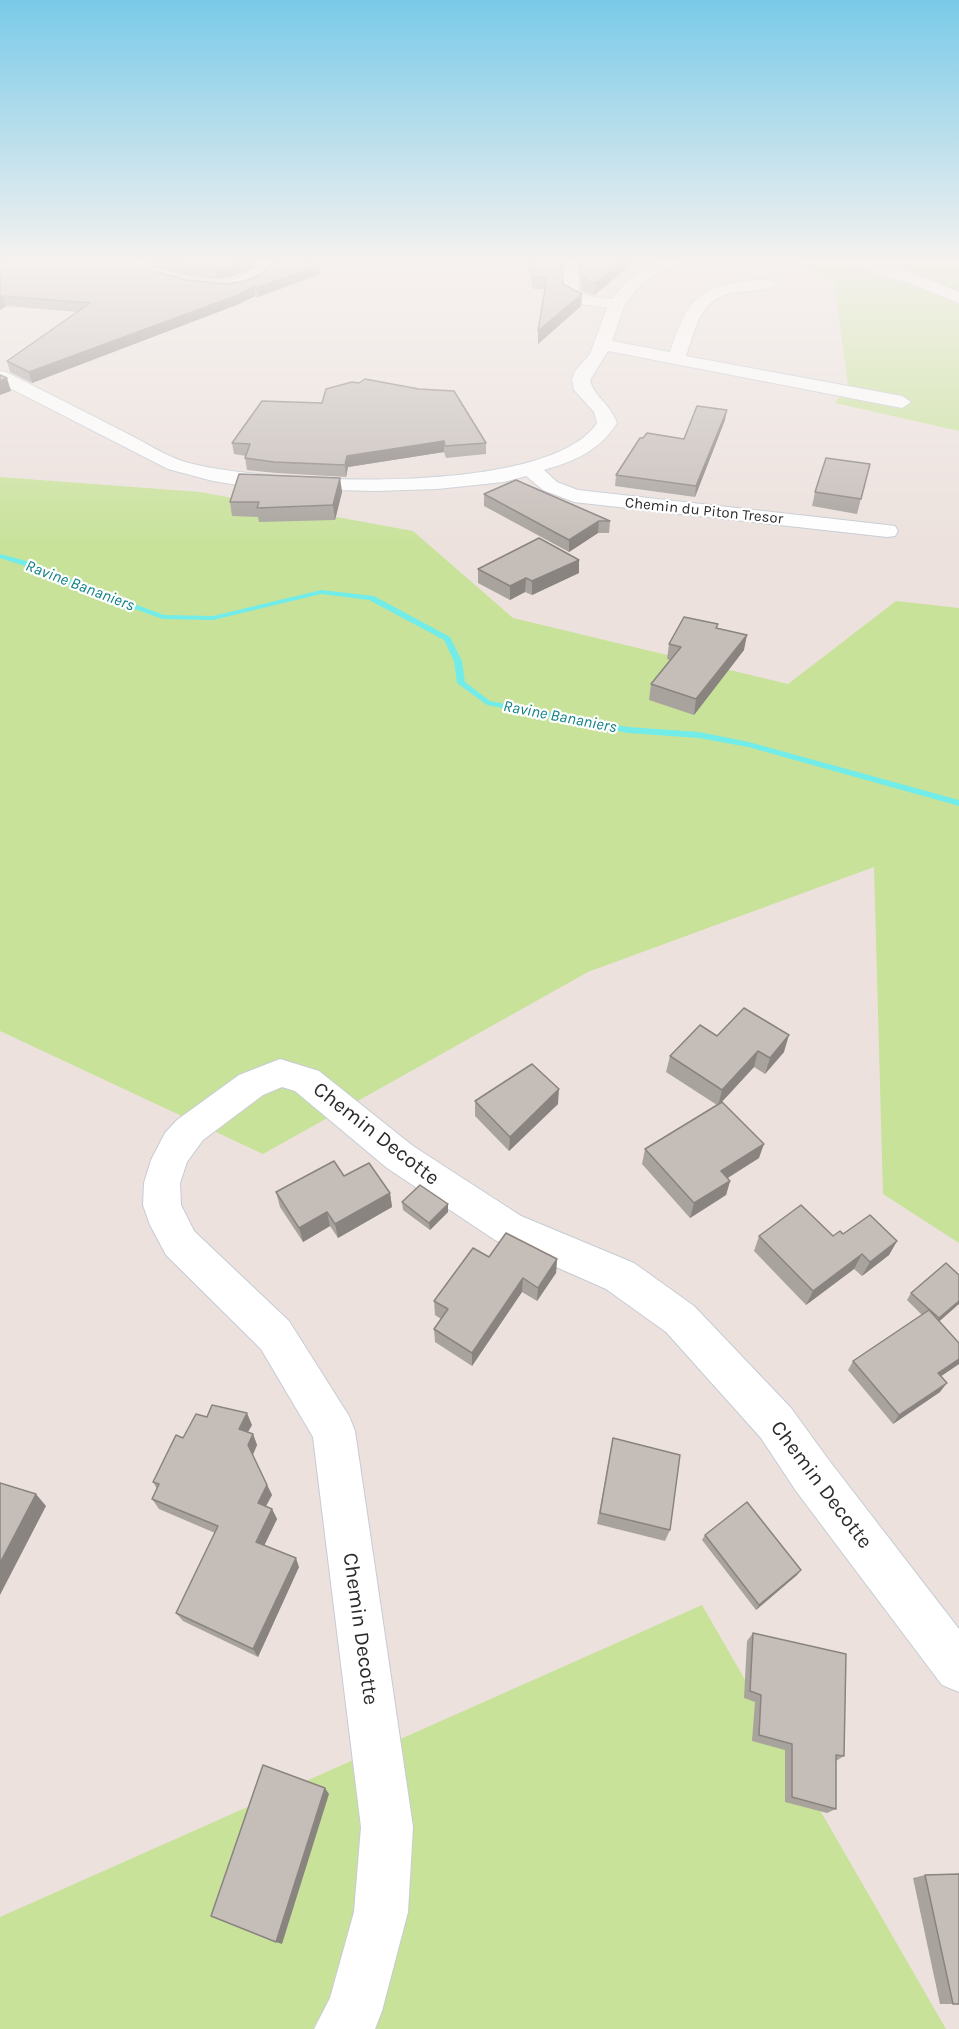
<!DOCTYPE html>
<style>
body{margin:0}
canvas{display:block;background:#ece1dd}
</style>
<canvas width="959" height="2029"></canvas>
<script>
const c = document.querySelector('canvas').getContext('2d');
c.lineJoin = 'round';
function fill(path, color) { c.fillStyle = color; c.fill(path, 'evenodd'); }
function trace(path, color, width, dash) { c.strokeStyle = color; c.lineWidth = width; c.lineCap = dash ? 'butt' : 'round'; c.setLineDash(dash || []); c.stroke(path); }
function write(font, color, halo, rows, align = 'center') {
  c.font = font + ' Karla,sans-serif'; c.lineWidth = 4.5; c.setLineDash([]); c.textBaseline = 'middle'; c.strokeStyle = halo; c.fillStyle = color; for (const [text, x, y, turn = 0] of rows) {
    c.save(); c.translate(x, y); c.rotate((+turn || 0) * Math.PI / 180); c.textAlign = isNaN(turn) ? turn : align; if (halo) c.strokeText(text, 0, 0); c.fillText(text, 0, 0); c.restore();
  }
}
fill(new Path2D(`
 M 798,260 L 959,260 L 959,431 L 835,403 L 848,385 L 834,283 Z
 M 0,477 L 200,492 L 413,531 L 513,618 L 788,684 L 896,601 L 959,608 L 959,1243 L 883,1194 L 874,867 L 588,972 L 263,1154 L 0,1031 Z
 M 702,1605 L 946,2029 L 0,2029 L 0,1917 Z`), '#c8e29a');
fill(new Path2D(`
 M 0,554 L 34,563 L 78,583 L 164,615 L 213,616 L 321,590 L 374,596 L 450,637 L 462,661 L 465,682 L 490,701 L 628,727 L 699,732 L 749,742 L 959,800 L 959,806 L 748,747 L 699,738 L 628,733 L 487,705 L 457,683 L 454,661 L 444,640 L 369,600 L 321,594 L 213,620 L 163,619 L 72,587 L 28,567 L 0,558 Z`), '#72ece8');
const street = new Path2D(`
 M 149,260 L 146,267 L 186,277 L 188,280 L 180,285 L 136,273 L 129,264 L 133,260 Z
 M 253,260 L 269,260 L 275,270 L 233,291 L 221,291 L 219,288 L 221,285 L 259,268 Z
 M 562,260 L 577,260 L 579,291 L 591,297 L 613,299 C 631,272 651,260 684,260 L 682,263 L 643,281 L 625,304 L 612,341 L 670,352 C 685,309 691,289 741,282 C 751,281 763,278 774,281 L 776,284 L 774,287 C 760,291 745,291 731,293 C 700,299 695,330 686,356 L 902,396 L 911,402 L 902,408 L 608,351 L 590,380 C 593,396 610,403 617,423 C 599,451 575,461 544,470 L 557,482 L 578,490 L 887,525 L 895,526 L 898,531 L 895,536 L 887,537 L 574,502 L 543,490 L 526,476 L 504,482 L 437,489 L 375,491 L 256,488 L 213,481 L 168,469 L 0,383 L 0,371 L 6,372 C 47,393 88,413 128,434 C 146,443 166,456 185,462 C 264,484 548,498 597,423 L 594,412 L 574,390 L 572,380 L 575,371 L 590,354 L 607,308 L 582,304 L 565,296 Z
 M 841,260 C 881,257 922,277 959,292 L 959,303 L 907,282 L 844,263 Z
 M 280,1059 L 319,1071 L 413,1146 L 521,1216 L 634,1263 L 694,1306 L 791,1408 L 828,1459 L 959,1629 L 959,1692 L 942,1685 L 796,1491 L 761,1438 L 666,1332 L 606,1289 L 495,1240 L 387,1168 L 295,1091 L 282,1087 L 263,1095 L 203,1140 L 187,1162 L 180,1183 L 181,1205 L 194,1231 L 289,1321 L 349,1416 L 355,1431 L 413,1827 L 408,1912 L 382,2011 L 375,2029 L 314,2029 L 330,1998 L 354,1912 L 361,1827 L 313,1437 L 261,1349 L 166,1255 L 150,1225 L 143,1205 L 144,1183 L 151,1160 L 165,1133 L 177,1120 L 239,1075 Z`);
trace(street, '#c5ccd4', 2);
fill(street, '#fff');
fill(new Path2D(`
 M 0,260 L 130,260 L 132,265 L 187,280 L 226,284 L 245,281 L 261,274 L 273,264 L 270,260 L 322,260 L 312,263 L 319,265 L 320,274 L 258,297 L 255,296 L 239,304 L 32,383 L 10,372 L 7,361 L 78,312 L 6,306 L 0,310 Z
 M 148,260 L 255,260 L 256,267 L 230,277 L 217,279 L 190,276 L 149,266 Z
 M 527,260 L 562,260 L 563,284 L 582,294 L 581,306 L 538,344 L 545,289 L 533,289 Z
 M 579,260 L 638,260 L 594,295 L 581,290 Z
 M 262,401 L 486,443 L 486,454 L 446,458 L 444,452 L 348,467 L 346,477 L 276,473 L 247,470 L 245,458 L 246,456 L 234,454 L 232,443 Z
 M 725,420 L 695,497 L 615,486 L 616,475 L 684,439 Z
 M 870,464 L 857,514 L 812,506 L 815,492 Z
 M 340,478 L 342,492 L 335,520 L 259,522 L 258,517 L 232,516 L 230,502 Z
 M 484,494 L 610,521 L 609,533 L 598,533 L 569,552 L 484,506 Z
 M 478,569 L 579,573 L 532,595 L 525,592 L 510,600 L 478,583 Z
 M 717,628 L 744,650 L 694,715 L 649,700 L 651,684 L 670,660 L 667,659 L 669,644 Z
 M 717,1036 L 784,1052 L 765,1074 L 754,1067 L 720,1104 L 759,1158 L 728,1178 L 730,1181 L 726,1195 L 690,1218 L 642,1164 L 645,1149 L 717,1105 L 666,1072 L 670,1056 Z
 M 475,1101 L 558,1104 L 509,1151 L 475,1116 Z
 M 344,1176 L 390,1193 L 392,1207 L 338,1238 L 330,1226 L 303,1242 L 280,1207 L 276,1192 Z
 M 402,1202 L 448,1212 L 430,1230 L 403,1210 Z
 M 843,1234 L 897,1241 L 889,1255 L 862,1276 L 854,1269 L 806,1305 L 754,1251 L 759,1236 L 833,1236 Z
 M 489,1257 L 557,1259 L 556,1273 L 537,1301 L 522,1292 L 472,1366 L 435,1342 L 434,1329 L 441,1319 L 435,1315 L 434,1301 Z
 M 946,1263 L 939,1321 L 959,1343 L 959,1364 L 941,1376 L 940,1392 L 893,1424 L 848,1370 L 853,1361 L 922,1315 L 907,1300 L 911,1293 Z
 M 207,1417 L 252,1425 L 248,1432 L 253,1434 L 257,1445 L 253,1455 L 272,1495 L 266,1506 L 272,1509 L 277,1519 L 264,1546 L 299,1567 L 258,1657 L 183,1621 L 176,1613 L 215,1533 L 159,1509 L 152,1499 L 157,1489 L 153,1482 L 183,1438 Z
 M 613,1438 L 670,1530 L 665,1541 L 597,1524 Z
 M 705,1535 L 801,1570 L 797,1575 L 756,1610 L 702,1540 Z
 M 753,1633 L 844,1756 L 836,1761 L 836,1809 L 827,1813 L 785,1802 L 785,1750 L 752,1741 L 755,1702 L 744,1698 L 747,1641 Z
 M 925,1875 L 959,2004 L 940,2004 L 913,1878 Z`), '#a9a39e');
fill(new Path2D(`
 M 249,260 L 255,260 L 256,267 L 230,277 L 217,279 L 215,269 Z
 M 294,260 L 322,260 L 295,268 Z
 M 624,260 L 638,260 L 594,295 L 595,283 Z
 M 319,265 L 320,274 L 258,297 L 257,288 Z
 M 254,286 L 255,296 L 239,304 L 32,383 L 29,372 Z
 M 582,294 L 581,306 L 538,344 L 538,331 Z
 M 3,296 L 6,306 L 0,310 L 0,298 Z
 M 7,378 L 11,391 L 0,395 L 0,381 Z
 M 727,410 L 725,420 L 695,497 L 696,486 Z
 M 444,441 L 444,452 L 348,467 L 346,477 L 345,465 L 347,456 Z
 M 340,478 L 342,492 L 335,520 L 333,505 Z
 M 599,521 L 598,533 L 569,552 L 569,540 Z
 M 579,560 L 579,573 L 532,595 L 532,581 Z
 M 526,578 L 525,592 L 510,600 L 510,586 Z
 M 747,635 L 744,650 L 694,715 L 696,699 Z
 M 789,1035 L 784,1052 L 765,1074 L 770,1058 Z
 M 758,1051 L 754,1067 L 718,1106 L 722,1090 Z
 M 559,1089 L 558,1104 L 509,1151 L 510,1137 Z
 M 764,1144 L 759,1158 L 716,1185 L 721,1171 Z
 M 730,1181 L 726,1195 L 690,1218 L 694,1203 Z
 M 390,1193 L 392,1207 L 338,1238 L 335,1224 Z
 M 448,1204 L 448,1212 L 430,1230 L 429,1223 Z
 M 327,1212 L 330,1226 L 303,1242 L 299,1228 Z
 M 897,1241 L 889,1255 L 862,1276 L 870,1262 Z
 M 862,1254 L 854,1269 L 806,1305 L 813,1291 Z
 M 557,1259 L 556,1273 L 537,1301 L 538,1288 Z
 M 523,1278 L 522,1292 L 472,1366 L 472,1353 Z
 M 959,1301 L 959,1304 L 934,1326 L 939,1318 Z
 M 959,1359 L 959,1364 L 931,1383 L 938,1373 Z
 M 947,1383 L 940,1392 L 893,1424 L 899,1415 Z
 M 247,1413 L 252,1425 L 243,1440 L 239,1429 Z
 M 253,1434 L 257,1445 L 252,1456 L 248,1445 Z
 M 267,1485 L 272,1495 L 262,1513 L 258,1503 Z
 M 36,1494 L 46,1506 L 0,1595 L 0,1563 Z
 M 272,1509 L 277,1519 L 261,1552 L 256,1542 Z
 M 296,1558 L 299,1567 L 258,1657 L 253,1649 Z
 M 801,1570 L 797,1575 L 756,1610 L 759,1605 Z
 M 325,1788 L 329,1794 L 282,1944 L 276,1942 Z`), '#8a8481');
const building = new Path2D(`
 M 0,260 L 129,260 L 132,265 L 187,280 L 226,284 L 245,281 L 261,274 L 276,261 L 275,260 L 300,260 L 319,265 L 257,288 L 254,286 L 238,295 L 29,372 L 7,361 L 90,303 L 3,296 L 0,298 Z
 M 161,260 L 249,260 L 229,268 L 215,269 L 188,267 Z
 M 529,260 L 562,260 L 563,284 L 582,294 L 538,331 L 547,277 L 533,277 Z
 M 580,260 L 624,260 L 595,283 L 582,277 Z
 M 0,375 L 7,378 L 0,381 Z
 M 365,379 L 419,389 L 454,391 L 486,443 L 445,446 L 444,441 L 347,456 L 345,465 L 274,462 L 245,458 L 250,444 L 232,443 L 262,401 L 322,403 L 326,389 L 352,382 L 359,383 Z
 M 697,406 L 727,410 L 696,486 L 616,475 L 640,438 L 643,438 L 647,433 L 684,439 Z
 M 826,458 L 870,464 L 861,499 L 815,492 Z
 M 239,474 L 340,478 L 333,505 L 257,508 L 259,502 L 230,502 Z
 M 516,480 L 610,521 L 599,521 L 569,540 L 484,494 Z
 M 539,538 L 579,560 L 532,581 L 526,578 L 510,586 L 478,569 Z
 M 684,617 L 718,624 L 716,628 L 747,635 L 696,699 L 651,684 L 681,647 L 669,644 Z
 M 744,1008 L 789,1035 L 770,1058 L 758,1051 L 722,1090 L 670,1056 L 700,1025 L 717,1036 Z
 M 532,1064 L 559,1089 L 510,1137 L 475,1101 Z
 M 722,1102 L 764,1144 L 721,1171 L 730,1181 L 694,1203 L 645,1149 Z
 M 334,1161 L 344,1176 L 369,1163 L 390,1193 L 335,1224 L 327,1212 L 299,1228 L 276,1192 Z
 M 420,1185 L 448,1204 L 429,1223 L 402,1202 Z
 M 801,1205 L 833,1236 L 840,1231 L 843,1234 L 870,1215 L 897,1241 L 870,1262 L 862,1254 L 813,1291 L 759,1236 Z
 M 506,1233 L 557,1259 L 538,1288 L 523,1278 L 472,1353 L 434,1329 L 448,1309 L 434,1301 L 473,1248 L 489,1257 Z
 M 946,1263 L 959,1275 L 959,1301 L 939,1318 L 911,1293 Z
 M 929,1310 L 959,1343 L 959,1359 L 938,1373 L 947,1383 L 899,1415 L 853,1361 Z
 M 212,1405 L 247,1413 L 239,1429 L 253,1434 L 248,1445 L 267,1485 L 258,1503 L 272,1509 L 256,1542 L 296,1558 L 253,1649 L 176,1613 L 218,1526 L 152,1499 L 159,1484 L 153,1482 L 176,1435 L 183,1438 L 196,1414 L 207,1417 Z
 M 613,1438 L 680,1455 L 670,1530 L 600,1513 Z
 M 0,1483 L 36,1494 L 0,1563 Z
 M 747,1502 L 801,1570 L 759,1605 L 705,1535 Z
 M 753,1633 L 846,1654 L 844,1756 L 836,1755 L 836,1809 L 792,1797 L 792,1744 L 759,1735 L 761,1695 L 750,1691 Z
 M 263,1765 L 325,1788 L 276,1942 L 211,1916 Z
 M 959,1874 L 959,2004 L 953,2004 L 925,1875 Z`);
fill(building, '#c5bdb8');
trace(building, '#8a8481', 1.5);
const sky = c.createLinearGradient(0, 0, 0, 544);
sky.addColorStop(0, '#79cae8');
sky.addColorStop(0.48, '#f6f2f0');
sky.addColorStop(1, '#f6f2f000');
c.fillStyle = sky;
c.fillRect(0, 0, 959, 544);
write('15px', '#2b2b2b', '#fff', [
 ["Chemin du Piton Tresor",704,511,6]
]);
write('italic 16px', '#108085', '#fff', [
 ["Ravine Bananiers",80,586,21],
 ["Ravine Bananiers",560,717,11]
]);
write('21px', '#2b2b2b', '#fff', [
 ["Chemin Decotte",376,1134,38],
 ["Chemin Decotte",821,1485,53],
 ["Chemin Decotte",360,1629,82]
]);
</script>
